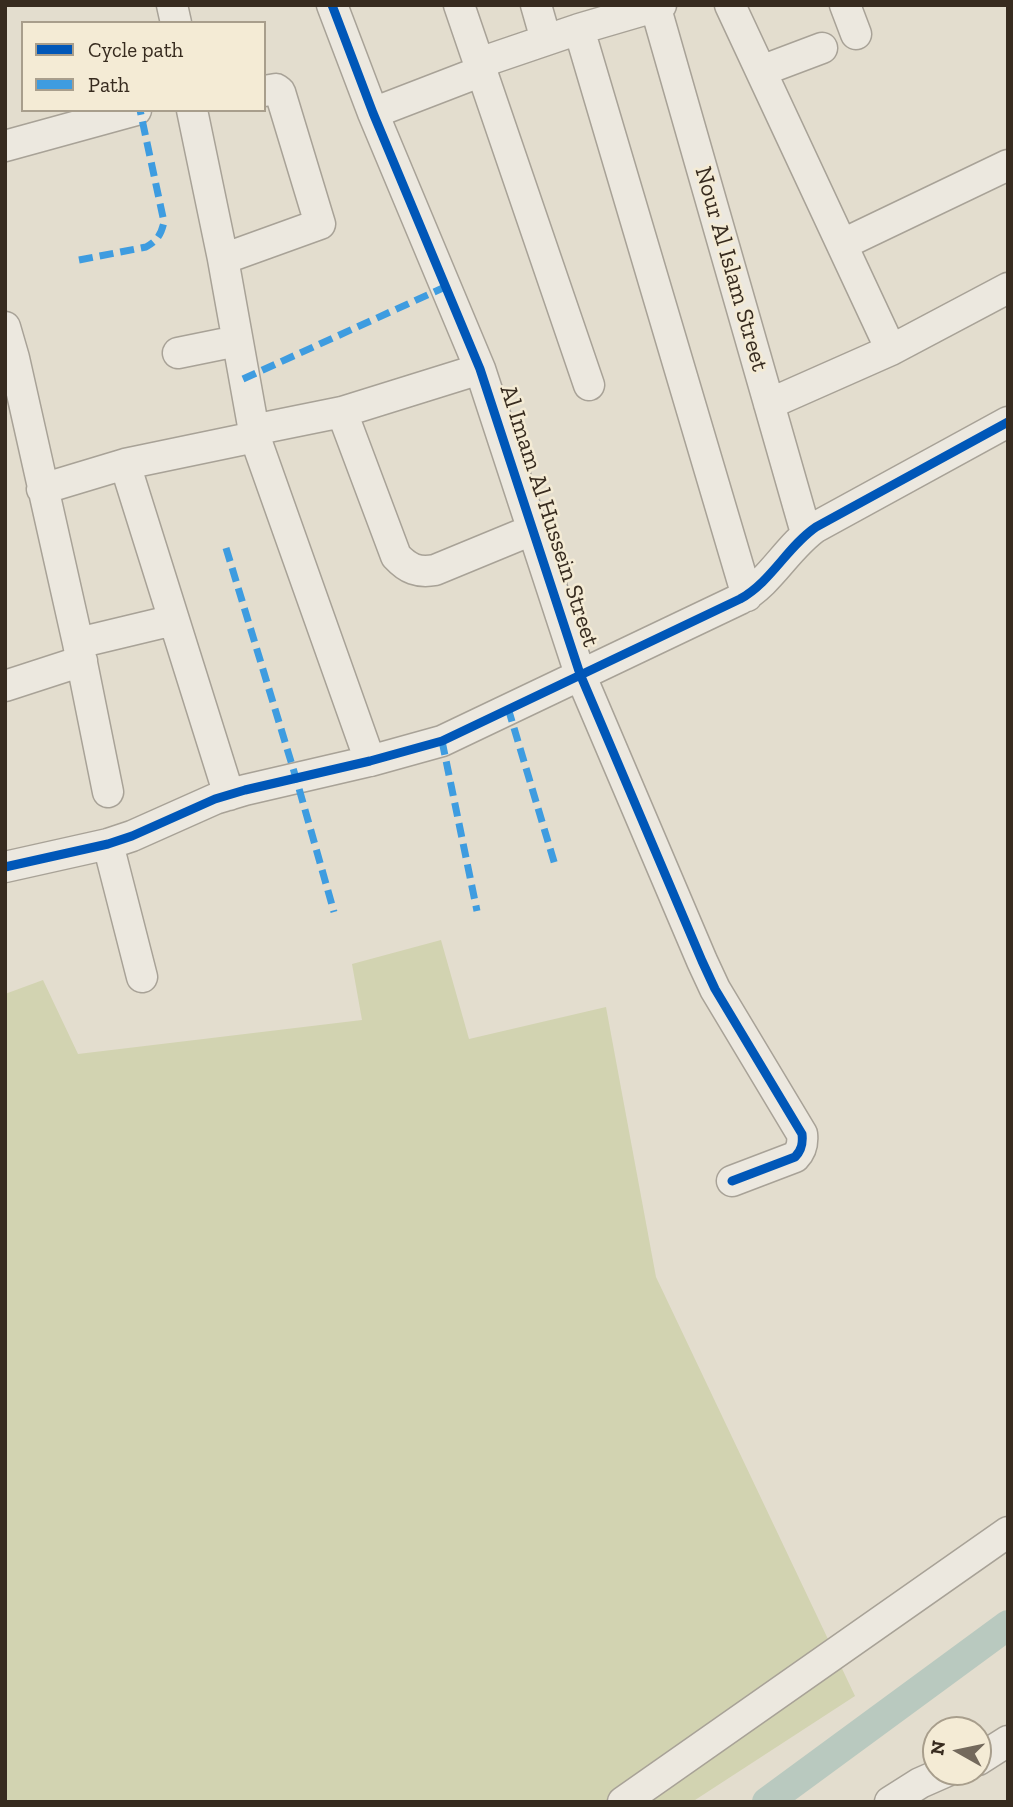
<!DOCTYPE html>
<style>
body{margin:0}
#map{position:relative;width:1013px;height:1807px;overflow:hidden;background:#e3ddce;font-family:"Zilla Slab",serif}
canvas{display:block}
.frame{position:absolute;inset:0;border:7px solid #372b1f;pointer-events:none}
.legend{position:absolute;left:21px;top:21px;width:245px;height:91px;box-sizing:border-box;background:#f4ebd5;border:2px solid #a89e8c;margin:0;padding:9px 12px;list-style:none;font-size:21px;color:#372b1f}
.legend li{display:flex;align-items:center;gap:14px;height:35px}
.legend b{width:35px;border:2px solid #a89e8c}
.north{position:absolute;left:922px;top:1716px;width:70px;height:70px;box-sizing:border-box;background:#f4ebd5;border:2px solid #a89e8c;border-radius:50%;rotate:279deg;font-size:19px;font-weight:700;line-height:28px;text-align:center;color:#372b1f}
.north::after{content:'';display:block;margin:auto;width:24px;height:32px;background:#73695c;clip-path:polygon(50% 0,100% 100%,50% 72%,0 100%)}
</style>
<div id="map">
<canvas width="1013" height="1807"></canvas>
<div class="frame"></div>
<ul class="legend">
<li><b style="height:9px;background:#0057b8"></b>Cycle path</li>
<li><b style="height:9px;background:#3e9ce0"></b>Path</li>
</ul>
<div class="north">N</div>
</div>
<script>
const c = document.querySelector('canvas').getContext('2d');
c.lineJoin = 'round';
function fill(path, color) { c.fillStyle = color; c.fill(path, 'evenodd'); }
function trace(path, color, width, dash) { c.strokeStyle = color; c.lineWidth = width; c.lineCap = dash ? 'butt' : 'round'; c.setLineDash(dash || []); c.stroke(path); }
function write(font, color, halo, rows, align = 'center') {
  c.font = font + ' "Zilla Slab",serif'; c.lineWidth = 5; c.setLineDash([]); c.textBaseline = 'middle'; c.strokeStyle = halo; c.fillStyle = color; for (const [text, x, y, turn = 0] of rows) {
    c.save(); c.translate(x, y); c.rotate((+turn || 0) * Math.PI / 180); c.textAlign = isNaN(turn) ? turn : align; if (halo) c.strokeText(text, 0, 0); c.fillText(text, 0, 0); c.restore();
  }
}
fill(new Path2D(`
 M 441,940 L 469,1039 L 606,1007 L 656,1277 L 855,1696 L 692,1802 L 5,1802 L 5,994 L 43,980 L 78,1054 L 362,1020 L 352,964 Z`), '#d2d3b1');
trace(new Path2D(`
 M 767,1802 L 1008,1625`), '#b9c9bf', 30);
const street = new Path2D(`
 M 172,5 L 176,23
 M 332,5 L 373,113 L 480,369 L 580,674 L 702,961 L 715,989 L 802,1134 C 803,1143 802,1150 795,1157 L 732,1181
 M 459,5 L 589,385
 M 536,5 L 546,40
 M 655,5 L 806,533
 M 730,5 L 891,350
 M 845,5 L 856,34
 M 579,29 L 747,596
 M 479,63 L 579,29 L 661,5
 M 761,71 L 822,48
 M 192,110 L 223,259 L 255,437 L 370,761
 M 373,113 L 482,71
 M 5,146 L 136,110
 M 843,244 L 1008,165
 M 223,259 L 320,224 L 280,92 L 276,89 L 264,91
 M 5,327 L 14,358 L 78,643 L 108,792
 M 178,353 L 237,341
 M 769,404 L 891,350 L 1008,288
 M 342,412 L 396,556 C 408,569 418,573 435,570 L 532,530
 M 253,430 L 342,412 L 480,369
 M 125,464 L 229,795
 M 42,489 L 125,464 L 255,437
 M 78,643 L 174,620
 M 5,686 L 82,661
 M 108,844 L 142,977
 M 5,867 L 108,844 L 132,836 L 215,799 L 245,790 L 370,761 L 442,741 L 740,599 C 771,582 787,547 816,527 L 1008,422
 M 978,1760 L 1008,1741
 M 623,1802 L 1008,1532
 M 890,1802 L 920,1783 L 945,1772`);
trace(street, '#a8a297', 33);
trace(street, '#ece8df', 30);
trace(new Path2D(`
 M 79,260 L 146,247 C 157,241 161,235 164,222 L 140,110
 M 243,379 L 445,287
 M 226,548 L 296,778 L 334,912
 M 508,708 L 555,865
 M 442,741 L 477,911`), '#3e9ce0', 7, [14, 7]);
trace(new Path2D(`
 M 332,5 L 373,113 L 480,369 L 580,674 L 702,961 L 715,989 L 802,1134 C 803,1143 802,1150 795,1157 L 732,1181
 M 5,867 L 108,844 L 132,836 L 215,799 L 245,790 L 370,761 L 442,741 L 740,599 C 771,582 787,547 816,527 L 1008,422`), '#0057b8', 9);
write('24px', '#372b1f', '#f4ebd5', [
 ["Nour Al Islam Street",731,269,74],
 ["Al Imam Al Hussein Street",549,516,72]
]);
</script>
